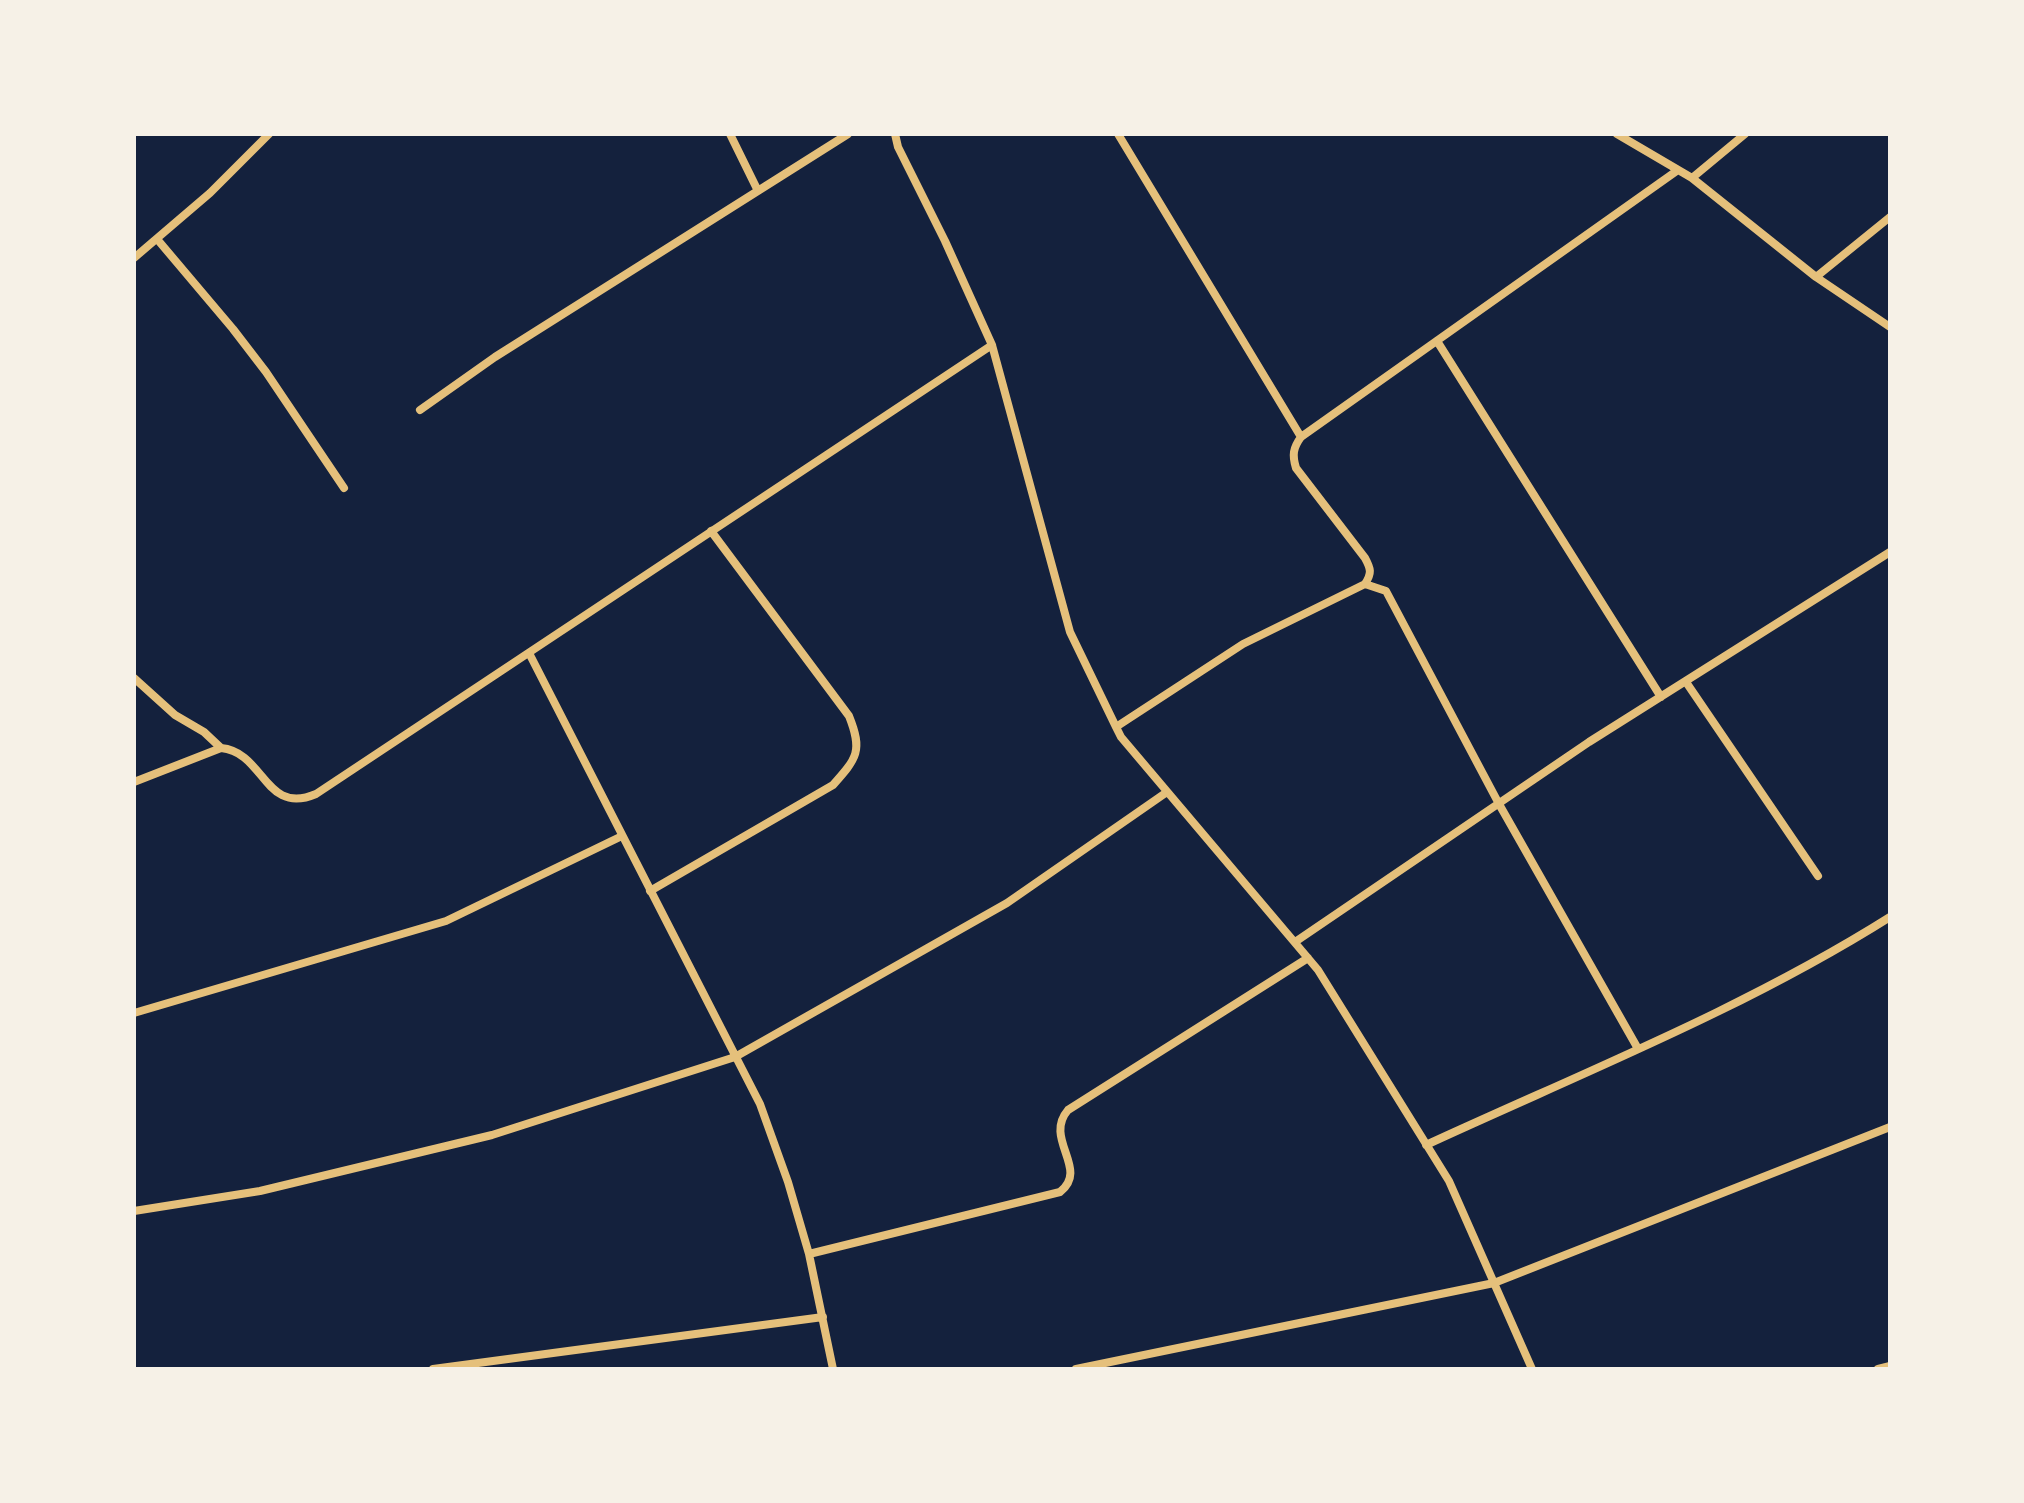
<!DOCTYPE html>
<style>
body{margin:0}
#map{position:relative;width:2024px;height:1503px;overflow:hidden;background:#14213d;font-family:Figtree,sans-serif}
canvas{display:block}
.frame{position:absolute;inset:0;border:136px solid #f6f1e7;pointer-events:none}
</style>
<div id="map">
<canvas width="2024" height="1503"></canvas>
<div class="frame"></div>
</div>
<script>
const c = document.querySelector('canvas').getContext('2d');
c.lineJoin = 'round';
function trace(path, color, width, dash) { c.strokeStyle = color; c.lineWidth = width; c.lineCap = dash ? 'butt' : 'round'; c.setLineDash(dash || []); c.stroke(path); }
trace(new Path2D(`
 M 730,134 L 758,191
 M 895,134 L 898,147 L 945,241 L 992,345 L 1070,632 L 1116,727 L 1121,737 L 1318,970 L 1449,1181 L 1532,1369
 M 1118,134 L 1301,437
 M 1617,134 L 1692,178 L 1816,277 L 1890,327
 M 1692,178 L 1745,134
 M 157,239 L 233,329 L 266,372 L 344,488
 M 134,258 L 210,193 L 269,134
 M 1816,277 L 1890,217
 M 1437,341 L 1661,697
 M 420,410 L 495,357 L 848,134
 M 1365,584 L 1386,591 L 1499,804 L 1637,1047
 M 529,653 L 760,1104 L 788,1182 L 809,1254 L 833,1369
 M 134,678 L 175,715 L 204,732 L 221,748
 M 1686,682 L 1818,876
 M 1116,727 L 1243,644 L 1365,584 C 1372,573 1371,569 1365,558 L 1296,468 C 1292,455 1293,448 1301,437 L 1678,170
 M 134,782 L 221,748 C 265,752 264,816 316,794 L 992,345
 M 650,891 L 833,785 C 857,758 863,751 849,716 L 711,531
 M 1295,942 L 1589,742 L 1890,552
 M 134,1013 L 446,921 L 622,836
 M 1426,1145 C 1582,1073 1744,1009 1890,917
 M 134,1211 L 260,1191 L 492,1135 L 735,1057 L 1007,903 L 1167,792
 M 809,1254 L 1060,1192 C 1090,1169 1043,1139 1068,1110 L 1308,958
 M 433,1369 L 823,1317
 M 1076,1369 L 1494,1283 L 1890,1127
 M 1878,1369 L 1890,1366`), '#e5c07b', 8);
</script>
